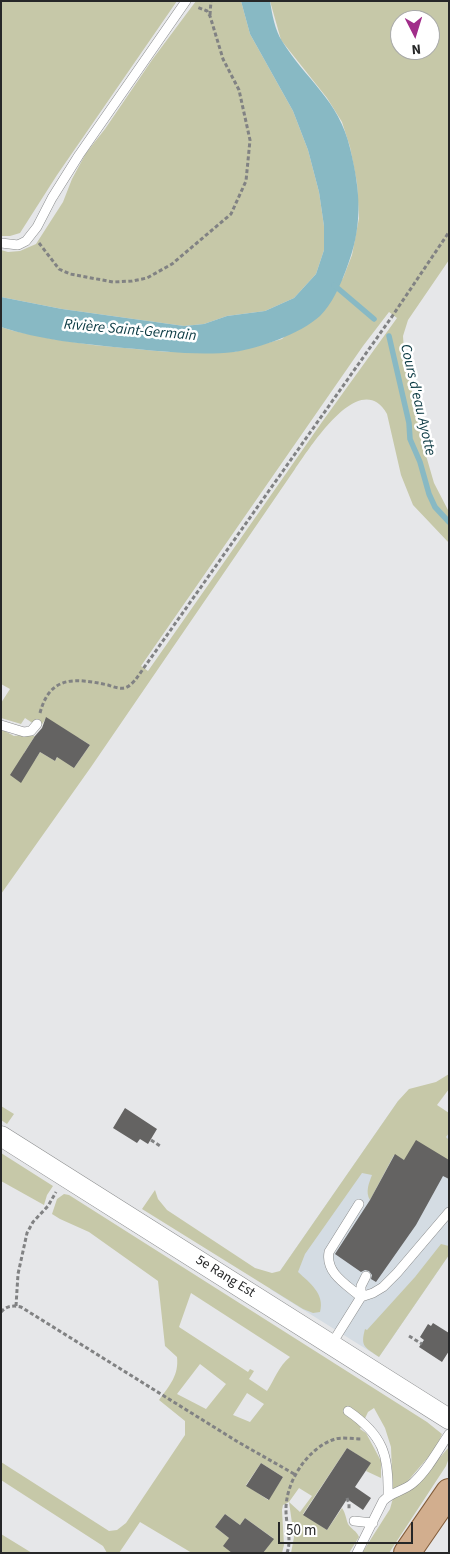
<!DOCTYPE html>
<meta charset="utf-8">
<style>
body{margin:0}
#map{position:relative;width:450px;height:1554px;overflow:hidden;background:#e6e7e9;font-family:"Source Sans 3",sans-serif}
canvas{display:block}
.frame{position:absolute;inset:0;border:2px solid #262728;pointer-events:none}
.north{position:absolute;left:390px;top:10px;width:50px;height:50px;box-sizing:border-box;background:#fff;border:1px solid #a8a9a9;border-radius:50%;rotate:175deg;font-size:14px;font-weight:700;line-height:20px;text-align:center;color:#262728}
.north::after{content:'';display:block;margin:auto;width:18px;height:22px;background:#a12e8a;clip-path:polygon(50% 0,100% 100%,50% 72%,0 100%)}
.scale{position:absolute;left:278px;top:1522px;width:135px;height:22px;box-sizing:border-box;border:2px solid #262728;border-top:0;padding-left:6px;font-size:15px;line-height:18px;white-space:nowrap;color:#262728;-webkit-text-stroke:4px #fff;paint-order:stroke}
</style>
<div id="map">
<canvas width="450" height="1554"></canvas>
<div class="frame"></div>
<div class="north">N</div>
<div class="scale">50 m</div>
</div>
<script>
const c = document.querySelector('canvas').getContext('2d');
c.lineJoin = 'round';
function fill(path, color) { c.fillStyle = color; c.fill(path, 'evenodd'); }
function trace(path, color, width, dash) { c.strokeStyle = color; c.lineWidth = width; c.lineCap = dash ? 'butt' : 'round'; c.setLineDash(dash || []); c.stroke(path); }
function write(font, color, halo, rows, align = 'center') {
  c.font = font + ' "Source Sans 3",sans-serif'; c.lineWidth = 5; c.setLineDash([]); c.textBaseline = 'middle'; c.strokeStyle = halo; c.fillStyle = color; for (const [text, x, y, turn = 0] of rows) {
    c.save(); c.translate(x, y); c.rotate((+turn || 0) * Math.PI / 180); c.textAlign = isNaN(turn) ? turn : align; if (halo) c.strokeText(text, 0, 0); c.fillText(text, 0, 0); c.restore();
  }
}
fill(new Path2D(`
 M 398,1101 L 437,1106 L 449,1113 L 449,1255 L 379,1357 L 270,1289 L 280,1271 Z`), '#d4dce3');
fill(new Path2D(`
 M 1,1 L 177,1 L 57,175 L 20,233 L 10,236 L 1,236 Z
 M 196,1 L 241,1 L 250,34 L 293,111 L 308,150 L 319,192 L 324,226 L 324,250 L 316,274 L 294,298 L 265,311 L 227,316 L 204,324 L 184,326 L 62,309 L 1,297 L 1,250 L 8,252 L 20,251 L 36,244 L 63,202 L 72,179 L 86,153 L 105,129 L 152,60 Z
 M 270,1 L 449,1 L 449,260 L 408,320 L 403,336 L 404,352 L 423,445 L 434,483 L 449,512 L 449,543 L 413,505 L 401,475 L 387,414 C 360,367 310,448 295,469 L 91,767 L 1,894 L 1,729 L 14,736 L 27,734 L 35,736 L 24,753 L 35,760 L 40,752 L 55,761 L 72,734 L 46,718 L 40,728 L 25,718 L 21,724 L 1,718 L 1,703 L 10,689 L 1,684 L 1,327 L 14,331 L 53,339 L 93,345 L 168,352 L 234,352 L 282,339 L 343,278 L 352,255 L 359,218 L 357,183 L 350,147 L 342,122 L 327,98 L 281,40 ZM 400,20 L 430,20 L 430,50 L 400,50 ZM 389,312 L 397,318 L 322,422 L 148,671 L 141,666 L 363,346 ZM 79,738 L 90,745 L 74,768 Z
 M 449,1074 L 449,1089 L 437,1105 L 449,1113 L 449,1133 L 446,1137 L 449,1140 L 449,1161 L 404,1160 L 394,1155 L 370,1200 C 365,1192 369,1183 372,1175 L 362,1173 L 305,1254 L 298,1272 C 310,1283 325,1294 320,1312 L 313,1313 L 303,1309 L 142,1209 L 155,1190 L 158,1199 L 167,1210 L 255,1268 L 272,1273 L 280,1271 L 398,1101 L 409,1089 L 436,1082 Z
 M 1,1106 L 14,1114 L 7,1124 L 1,1120 Z
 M 1,1153 L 53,1186 L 47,1195 L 44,1205 L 1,1181 Z
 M 64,1194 L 69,1195 L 427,1422 L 442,1434 L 436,1448 L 406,1483 L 413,1488 L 449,1447 L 449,1458 L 446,1466 L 389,1553 L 362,1553 L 390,1509 L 393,1498 L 391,1447 L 385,1428 L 374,1408 L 368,1412 L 360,1429 L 366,1433 L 381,1461 L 381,1478 L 366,1471 L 370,1463 L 347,1448 L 303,1514 L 327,1530 L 342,1508 C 346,1514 346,1519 348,1524 C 351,1529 357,1531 359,1537 L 349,1553 L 291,1553 L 294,1537 L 289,1502 L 283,1505 L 282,1510 L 284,1545 L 282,1553 L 263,1553 L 273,1538 L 245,1518 L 240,1525 L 225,1514 L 215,1527 L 229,1538 L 232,1553 L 192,1553 L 140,1522 L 119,1553 L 107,1553 L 103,1546 L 1,1480 L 1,1462 L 109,1531 L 117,1530 L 126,1523 L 185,1435 L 185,1421 L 159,1400 C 170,1385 179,1375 177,1357 L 165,1346 L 158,1281 L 89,1232 L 60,1219 L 52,1214 L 57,1199 ZM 191,1293 L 290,1357 C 278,1367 275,1379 267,1391 L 249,1379 L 254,1371 L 250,1369 L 248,1372 L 179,1327 ZM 200,1364 L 226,1384 L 206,1409 L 177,1394 ZM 247,1393 L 264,1404 L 250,1422 L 233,1415 ZM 261,1463 L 283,1477 L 268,1500 L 246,1485 ZM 299,1488 L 312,1496 L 300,1512 L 289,1502 Z
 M 441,1244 L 449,1246 L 449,1255 L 379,1357 C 365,1347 360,1347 365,1329 L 367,1330 L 415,1277 Z
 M 1,1534 L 32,1553 L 1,1553 Z`), '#c6c8a8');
fill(new Path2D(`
 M 241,1 L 270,1 C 272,14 275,30 282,41 C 306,80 339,100 350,148 C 361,193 363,227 346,270 C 340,286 332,304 320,316 C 300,334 260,348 234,352 C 199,356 159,351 124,348 C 83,344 40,340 1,327 L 1,297 L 62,309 L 184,326 L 204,324 L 227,316 L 265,311 L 294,298 L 316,274 L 324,250 L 324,226 L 319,192 L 308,150 L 293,111 L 250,34 Z`), '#88b9c4');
trace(new Path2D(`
 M 334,285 L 374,319
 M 389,336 L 409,423 L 410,439 L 420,462 L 429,494 L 435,507 L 449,522`), '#88b9c4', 5.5);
fill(new Path2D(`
 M 46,717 L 90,745 L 74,768 L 57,757 L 55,761 L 40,752 L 21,783 L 10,775 L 35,736 L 42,728 Z
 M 125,1108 L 157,1129 L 148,1144 L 140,1139 L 137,1143 L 113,1128 Z
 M 416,1140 L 449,1160 L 449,1179 L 443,1176 L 416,1225 L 376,1282 L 371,1279 L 372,1275 L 369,1271 L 365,1270 L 361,1272 L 335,1254 L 370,1200 L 395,1154 L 404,1160 Z
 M 433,1323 L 449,1333 L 449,1351 L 442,1362 L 419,1347 L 424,1340 L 420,1337 L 428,1324 L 431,1326 Z
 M 347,1448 L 371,1463 L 355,1487 L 371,1498 L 363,1510 L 347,1499 L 327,1530 L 303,1515 Z
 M 261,1463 L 283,1477 L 269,1500 L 246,1486 Z
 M 225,1514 L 240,1525 L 245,1518 L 274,1539 L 263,1553 L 232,1553 L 223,1546 L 229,1538 L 215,1527 Z`), '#646362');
const service = new Path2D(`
 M 1,243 L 18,245 L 26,241 L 37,227 L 52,198 L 79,155 L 186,1
 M 1,725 L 24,732 L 31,731 L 37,724
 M 359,1204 L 329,1252 C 325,1273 347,1285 361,1297
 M 361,1297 L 373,1293 L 383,1287 L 397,1273 L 449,1212
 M 331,1345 L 361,1297 L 361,1286 L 366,1276
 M 348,1411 C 383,1435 389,1455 388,1495
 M 354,1521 L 373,1523
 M 357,1553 L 383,1501 C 391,1492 404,1491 413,1483 C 428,1470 438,1450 449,1434`);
const tertiary = new Path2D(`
 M 1,1136 L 449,1419`);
const primary = new Path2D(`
 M 407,1553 L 449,1492`);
trace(service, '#898b8c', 10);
trace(tertiary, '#898b8c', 21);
trace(primary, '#825c39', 28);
trace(new Path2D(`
 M 210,15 L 211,1
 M 39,243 L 59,269 L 70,274 L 113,282 L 132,281 L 147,278 L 172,264 L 231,214 L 246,181 L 250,140 L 239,90 L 223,59 L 210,16 L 207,11 L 197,7
 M 40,713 C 50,675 75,678 108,685 C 114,687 122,690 127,687 C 130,686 134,681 136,679 L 391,318 L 449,232
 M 151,1140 L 160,1146
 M 16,1306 L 18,1274 L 27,1233 L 33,1222 L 48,1206 L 56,1192
 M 1,1312 C 6,1306 13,1305 21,1307 L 238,1442 L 296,1475
 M 409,1336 L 422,1344
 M 347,1498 L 349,1504 L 349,1510
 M 287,1553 C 292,1539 286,1525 286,1511 C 285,1483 307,1448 335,1439 C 342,1437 354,1439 362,1439`), '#818283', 3, [4, 2.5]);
trace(service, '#fff', 9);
trace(tertiary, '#fff', 20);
trace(primary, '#d2ae8e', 26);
write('14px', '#262728', '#fff', [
 ["5e Rang Est",225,1277,32]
]);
write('italic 15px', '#0a3942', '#fff', [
 ["Rivière Saint-Germain",130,331,5],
 ["Cours d'eau Ayotte",417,400,77]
]);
</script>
